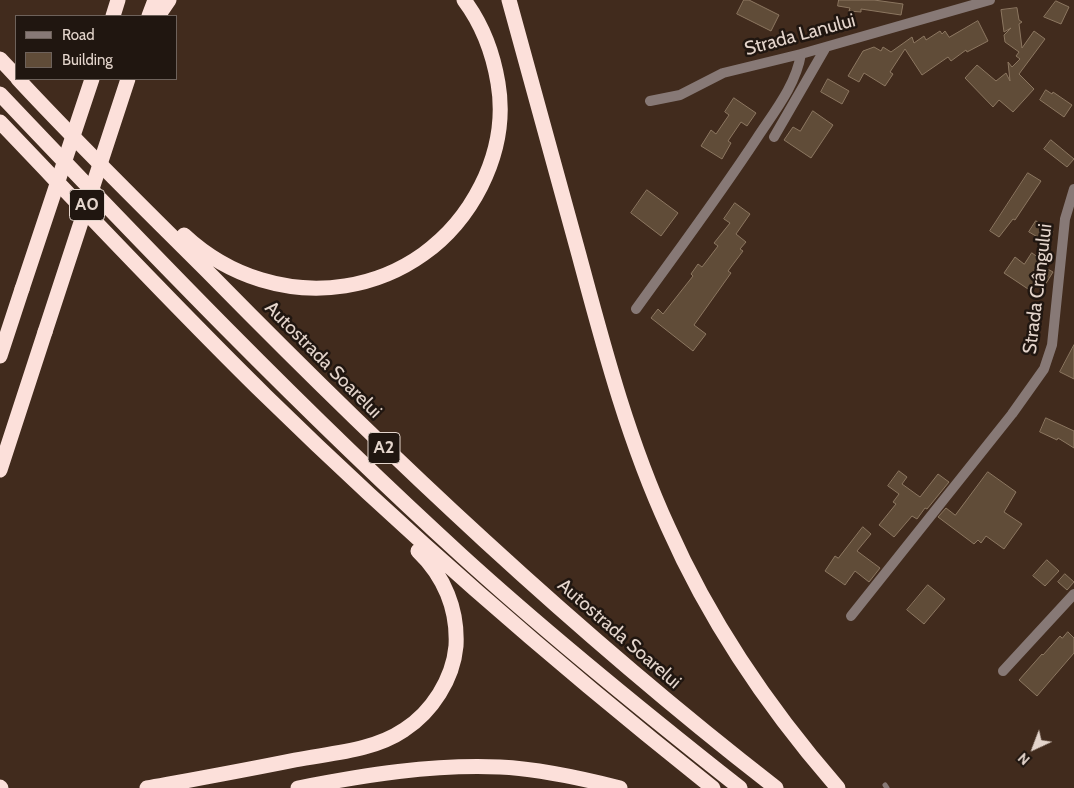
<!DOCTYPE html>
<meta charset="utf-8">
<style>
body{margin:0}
#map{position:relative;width:1074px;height:788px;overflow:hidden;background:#412b1d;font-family:Cabin,sans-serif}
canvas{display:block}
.legend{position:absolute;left:15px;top:15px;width:162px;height:65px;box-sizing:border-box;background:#201610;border:1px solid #6e625b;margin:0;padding:6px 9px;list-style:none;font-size:15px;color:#e4d5cc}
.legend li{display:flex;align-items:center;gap:10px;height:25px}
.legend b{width:25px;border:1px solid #6e625b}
.north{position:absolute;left:1009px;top:723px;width:50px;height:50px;-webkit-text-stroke:4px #201610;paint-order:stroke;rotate:223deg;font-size:14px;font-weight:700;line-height:20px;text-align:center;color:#e4d5cc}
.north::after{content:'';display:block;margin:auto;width:18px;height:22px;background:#e4d5cc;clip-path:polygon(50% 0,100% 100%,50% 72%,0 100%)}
</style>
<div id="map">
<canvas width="1074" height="788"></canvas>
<ul class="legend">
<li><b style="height:6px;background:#877976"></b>Road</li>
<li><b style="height:14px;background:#604c38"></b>Building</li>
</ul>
<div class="north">N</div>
</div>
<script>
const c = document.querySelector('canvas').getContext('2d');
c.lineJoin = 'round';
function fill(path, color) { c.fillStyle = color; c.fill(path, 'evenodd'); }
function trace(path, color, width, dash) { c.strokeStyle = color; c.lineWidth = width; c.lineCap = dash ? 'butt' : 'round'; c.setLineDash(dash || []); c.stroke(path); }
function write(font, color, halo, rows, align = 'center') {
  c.font = font + ' Cabin,sans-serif'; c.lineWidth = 5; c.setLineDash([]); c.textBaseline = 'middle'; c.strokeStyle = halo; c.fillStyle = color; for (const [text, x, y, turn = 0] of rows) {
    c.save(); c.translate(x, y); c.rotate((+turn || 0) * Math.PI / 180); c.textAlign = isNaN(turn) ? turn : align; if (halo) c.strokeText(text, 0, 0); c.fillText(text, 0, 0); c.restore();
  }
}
const building = new Path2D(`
 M 744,0 L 749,0 L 779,15 L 771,31 L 737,14 Z
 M 839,0 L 874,0 L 903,4 L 901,15 L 861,9 L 861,12 L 849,11 L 850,8 L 838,6 Z
 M 1056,1 L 1069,7 L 1061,24 L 1044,17 Z
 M 1017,8 L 1019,20 L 1022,22 L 1019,24 L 1022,48 L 1034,31 L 1045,39 L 1019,74 L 1034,89 L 1013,112 L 999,100 L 993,107 L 965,78 L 977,65 L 996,81 L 1006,73 L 1010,81 L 1008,62 L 1012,67 L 1020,59 L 1016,56 L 1019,52 L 1005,42 L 1004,35 L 1011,28 L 1004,32 L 1001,10 Z
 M 978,21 L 988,41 L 967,52 L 966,50 L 951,61 L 948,57 L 922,75 L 905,49 L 890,72 L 893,74 L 885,86 L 864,73 L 859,82 L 848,76 L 863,51 L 874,47 L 881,51 L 883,47 L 891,52 L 912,37 L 914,43 L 924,36 L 926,40 L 940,31 L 942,34 L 945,31 L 949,37 Z
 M 828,79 L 849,91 L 842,104 L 821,92 Z
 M 1046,90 L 1052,94 L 1053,92 L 1072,105 L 1064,117 L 1040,100 Z
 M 734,98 L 756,113 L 747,126 L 741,122 L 728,141 L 731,143 L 722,159 L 701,146 L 711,130 L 716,134 L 729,115 L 725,112 Z
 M 813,111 L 833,125 L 811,158 L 784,140 L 793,127 L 800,131 Z
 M 1051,140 L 1074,159 L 1067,167 L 1044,149 Z
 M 1028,173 L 1041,181 L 1015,220 L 1013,219 L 999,237 L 990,231 Z
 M 647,190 L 678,213 L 661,236 L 631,213 Z
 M 735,203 L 750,214 L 736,234 L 746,242 L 740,249 L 743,251 L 728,271 L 731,273 L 694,325 L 706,334 L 693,351 L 651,318 L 658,309 L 663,314 L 693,276 L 691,274 L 698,264 L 702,267 L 718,246 L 714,243 L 730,223 L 724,219 Z
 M 1036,221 L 1053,231 L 1046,242 L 1029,232 Z
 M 1032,253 L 1046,263 L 1044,267 L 1053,272 L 1042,290 L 1035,285 L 1031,291 L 1004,273 L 1015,257 L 1024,264 Z
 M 1074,345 L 1074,379 L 1060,372 Z
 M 1046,418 L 1074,431 L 1074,448 L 1058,438 L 1057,440 L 1040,432 Z
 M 899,471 L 907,477 L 902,484 L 920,497 L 938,474 L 949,482 L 927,509 L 925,508 L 917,519 L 912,516 L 894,537 L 879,525 L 896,504 L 893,502 L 899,494 L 888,486 Z
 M 988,472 L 1016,492 L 1004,512 L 1022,524 L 1004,549 L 986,536 L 981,543 L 978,540 L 974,544 L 938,517 L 946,508 L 955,515 Z
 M 863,527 L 871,534 L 857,551 L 880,568 L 869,582 L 855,571 L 845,585 L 825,571 L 835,556 L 838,558 Z
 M 1047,560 L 1059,571 L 1045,586 L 1033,576 Z
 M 1065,574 L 1074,582 L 1067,590 L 1058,582 Z
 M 928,585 L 945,599 L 924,624 L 907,610 Z
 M 1068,632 L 1074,638 L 1074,653 L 1037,696 L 1019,680 L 1042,654 L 1043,655 L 1060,636 L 1062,638 Z`);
fill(building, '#604c38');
trace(building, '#8c7761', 1);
trace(new Path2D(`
 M 885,785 L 887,788`), '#877976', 5);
trace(new Path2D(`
 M 650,101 L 680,95 L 723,73 L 801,54 L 990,0
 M 774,137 L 826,47
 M 636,309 C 677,252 719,196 757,138 C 774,112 796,85 801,54
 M 851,616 L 1012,414 L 1044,369 L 1052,345 L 1065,219 L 1074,189
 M 1003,671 L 1074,594`), '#877976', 10);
trace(new Path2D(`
 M 509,0 C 532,85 556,170 579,255 C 604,348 628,440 668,527 C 710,622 770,710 838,788
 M 113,16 L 118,0
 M 149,16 L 155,0
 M 158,16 L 169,0
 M 0,59 L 16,76
 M 18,79 C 81,147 147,211 212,276 C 390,457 575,632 776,788
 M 0,94 C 150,252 301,409 462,556 C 551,637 645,713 740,788
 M 0,122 C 88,214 175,307 266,396 C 408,535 558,665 713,788
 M 184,235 C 276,321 423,301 481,186 C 497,154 504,118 498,83 C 493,53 482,24 464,0
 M 0,356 L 22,289
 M 0,470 L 45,332
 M 0,787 L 1,788
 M 147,788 C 196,779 246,770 295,760 C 331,753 373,751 404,730 C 432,712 453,679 456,646 C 458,609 444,576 418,551
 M 298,788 C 365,775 432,764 500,767 C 540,769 581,778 620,788`), '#fce0da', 15);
trace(new Path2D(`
 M 22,289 L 92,79
 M 45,332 L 128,79`), '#fce0da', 15);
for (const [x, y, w] of [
 [87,205,35],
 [384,448,32]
]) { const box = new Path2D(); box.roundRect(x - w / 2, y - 15.5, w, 31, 4); c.fillStyle = '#201610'; c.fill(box); trace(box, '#e4d5cc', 1); }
write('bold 18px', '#e4d5cc', null, [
 ["A0",87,205],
 ["A2",384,448]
]);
write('19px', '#e4d5cc', '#201610', [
 ["Strada Lanului",800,35,-15],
 ["Strada Crângului",1038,289,-83],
 ["Autostrada Soarelui",323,360,45],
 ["Autostrada Soarelui",619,634,41]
]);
</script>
